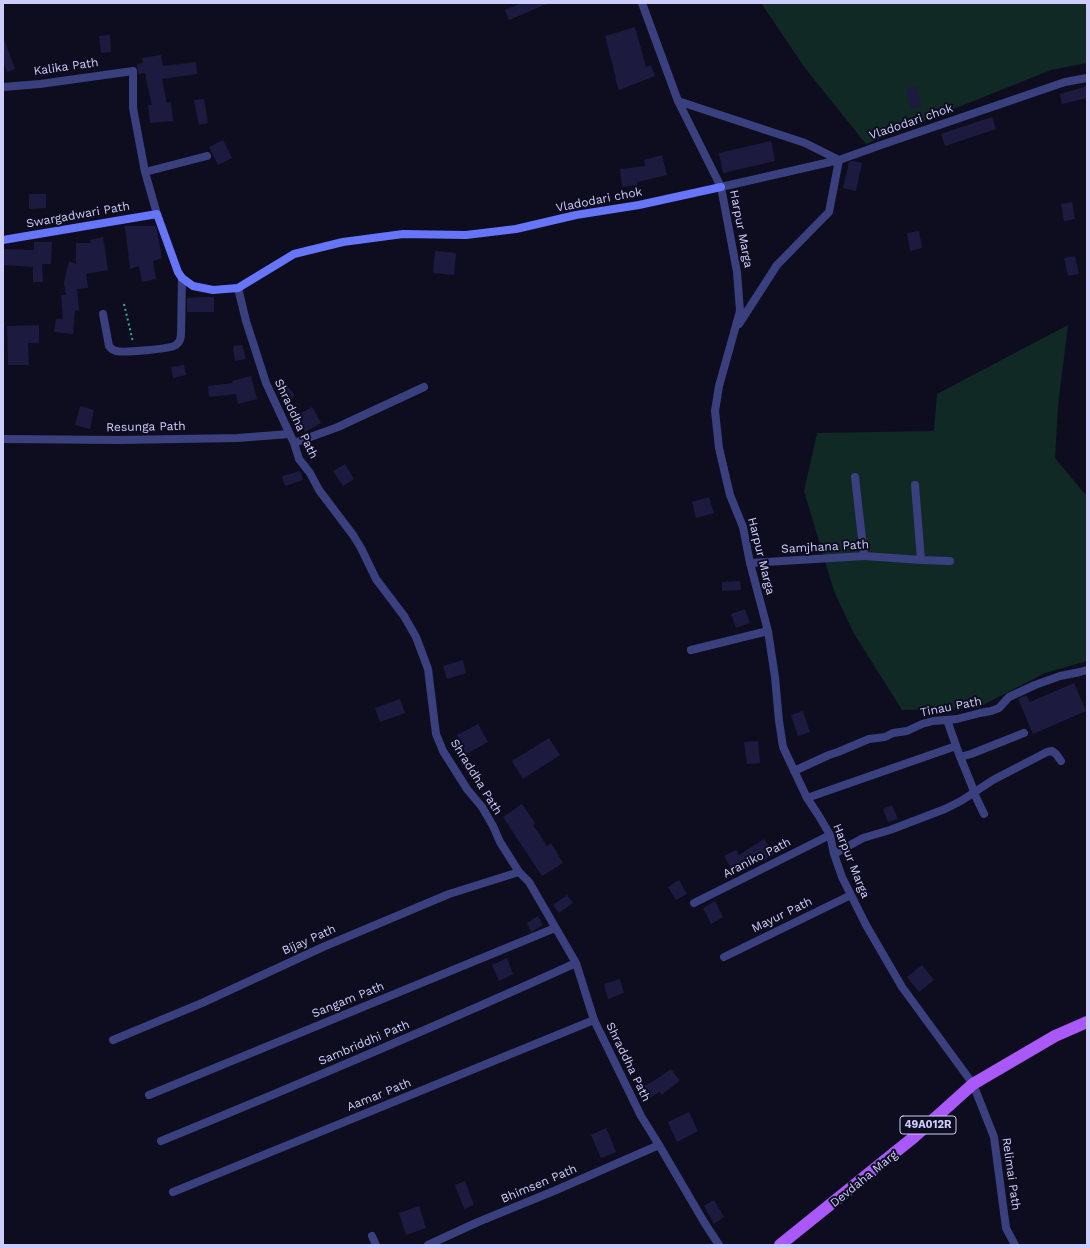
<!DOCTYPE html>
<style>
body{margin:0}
#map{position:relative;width:1090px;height:1248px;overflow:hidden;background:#0e0d1f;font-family:"Work Sans",sans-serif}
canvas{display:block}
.frame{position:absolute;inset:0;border:4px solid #cdcdfd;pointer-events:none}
</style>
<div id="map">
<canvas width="1090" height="1248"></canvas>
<div class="frame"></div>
</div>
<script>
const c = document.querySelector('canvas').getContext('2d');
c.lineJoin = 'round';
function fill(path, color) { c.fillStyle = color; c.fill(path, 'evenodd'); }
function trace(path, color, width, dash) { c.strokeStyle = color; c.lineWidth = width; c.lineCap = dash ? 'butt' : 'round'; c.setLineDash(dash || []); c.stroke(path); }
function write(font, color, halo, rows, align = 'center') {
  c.font = font + ' "Work Sans",sans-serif'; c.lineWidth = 4; c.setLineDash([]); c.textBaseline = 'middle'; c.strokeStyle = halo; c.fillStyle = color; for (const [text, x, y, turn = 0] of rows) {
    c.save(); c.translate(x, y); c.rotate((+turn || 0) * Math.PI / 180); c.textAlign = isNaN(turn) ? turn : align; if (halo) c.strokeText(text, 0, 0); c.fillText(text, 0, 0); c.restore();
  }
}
fill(new Path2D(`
 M 761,3 L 1087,3 L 1087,63 L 1051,70 L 866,144 L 805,68 Z
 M 1068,325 L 1058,406 L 1055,458 L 1084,493 L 1087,495 L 1087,661 L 1045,673 L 977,708 L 902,710 L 853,632 L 834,591 L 804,491 L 817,433 L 934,431 L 937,394 Z`), '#102925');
fill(new Path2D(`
 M 521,3 L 549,3 L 509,20 L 505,10 Z
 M 635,27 L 646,67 L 651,65 L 655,76 L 619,90 L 615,78 L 616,78 L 605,36 Z
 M 110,35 L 111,52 L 101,53 L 99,36 Z
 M 3,39 L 4,39 L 15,69 L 7,72 L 3,62 Z
 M 161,55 L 163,66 L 196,62 L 197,74 L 162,79 L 167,103 L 171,102 L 173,121 L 150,123 L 148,105 L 152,105 L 146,79 L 145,73 L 138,74 L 137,64 L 143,63 L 142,58 Z
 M 916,86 L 921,106 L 911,109 L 906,89 Z
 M 1087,86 L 1087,98 L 1062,104 L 1060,94 Z
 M 204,99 L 208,123 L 199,125 L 194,100 Z
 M 992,117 L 996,129 L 945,146 L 941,134 Z
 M 223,140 L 232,158 L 218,165 L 209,147 Z
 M 771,141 L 775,161 L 723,173 L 719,153 Z
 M 662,155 L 667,175 L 637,182 L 637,185 L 622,187 L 620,169 L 646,166 L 644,160 Z
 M 853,161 L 862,163 L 856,191 L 843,188 L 849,162 Z
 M 29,194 L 46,194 L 46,208 L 29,209 Z
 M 1072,202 L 1075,219 L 1064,221 L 1061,204 Z
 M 125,226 L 156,226 L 162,258 L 153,261 L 156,279 L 142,282 L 139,266 L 130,269 Z
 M 919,231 L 922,248 L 910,251 L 907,233 Z
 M 103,237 L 108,270 L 86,274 L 88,288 L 77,289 L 79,310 L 75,311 L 73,334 L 54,332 L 56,319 L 63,319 L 61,295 L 66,295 L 64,283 L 69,261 L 76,264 L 76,243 L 91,243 L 90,240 Z
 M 34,242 L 52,242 L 51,264 L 42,264 L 43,282 L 33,282 L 33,267 L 3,265 L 3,249 L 34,250 Z
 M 435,251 L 456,253 L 454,275 L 433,273 Z
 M 1075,256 L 1079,274 L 1068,276 L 1064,258 Z
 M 204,297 L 214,297 L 214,312 L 187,312 L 187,298 Z
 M 39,325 L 39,343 L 28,343 L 29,365 L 8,365 L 7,326 Z
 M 242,345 L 246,359 L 235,361 L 233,346 Z
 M 184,365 L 186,375 L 173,378 L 171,367 Z
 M 251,376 L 257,399 L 238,404 L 236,394 L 209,397 L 208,386 L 233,383 L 232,381 Z
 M 286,385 L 295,395 L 286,403 L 277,393 Z
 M 80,406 L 94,410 L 90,429 L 75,425 Z
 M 312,407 L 321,423 L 305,432 L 296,416 Z
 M 345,464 L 354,479 L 343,486 L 333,471 Z
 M 300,471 L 303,480 L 285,486 L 282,476 Z
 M 709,497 L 714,513 L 696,518 L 692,502 Z
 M 740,581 L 741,590 L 722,591 L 722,582 Z
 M 745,609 L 750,623 L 736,628 L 731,614 Z
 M 463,660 L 466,673 L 447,679 L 443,666 Z
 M 1074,683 L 1086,711 L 1033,734 L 1018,699 L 1026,695 L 1030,702 Z
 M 400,699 L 405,713 L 380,722 L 375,708 Z
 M 803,711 L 810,732 L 798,736 L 791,715 Z
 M 478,724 L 488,742 L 466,754 L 457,735 Z
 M 549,738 L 560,755 L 523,779 L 512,761 Z
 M 758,741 L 760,763 L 747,764 L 744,742 Z
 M 522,804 L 535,823 L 533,825 L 547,846 L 551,843 L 563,863 L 542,876 L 503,817 Z
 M 892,805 L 898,819 L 888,822 L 883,809 Z
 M 764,839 L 774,854 L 762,861 L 759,856 L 732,870 L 724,856 L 736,850 L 739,855 Z
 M 679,880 L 687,894 L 676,900 L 668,887 Z
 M 567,895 L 573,903 L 559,913 L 553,905 Z
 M 715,901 L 723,917 L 711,924 L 703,908 Z
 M 538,916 L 543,925 L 531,932 L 527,923 Z
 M 507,958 L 513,974 L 499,981 L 492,965 Z
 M 922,965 L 934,980 L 919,992 L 907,977 Z
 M 620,979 L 624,993 L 608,999 L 604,984 Z
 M 671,1069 L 680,1081 L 661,1095 L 660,1092 L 647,1099 L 641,1088 L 655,1080 Z
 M 689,1112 L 698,1131 L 677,1142 L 668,1122 Z
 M 606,1128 L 616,1152 L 601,1158 L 591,1135 Z
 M 465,1181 L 474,1205 L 464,1209 L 455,1185 Z
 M 714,1200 L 724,1217 L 714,1224 L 704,1206 Z
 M 419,1206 L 426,1228 L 406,1235 L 399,1213 Z`), '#1d1a40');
trace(new Path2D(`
 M 124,304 L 133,342`), '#31ad97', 2, [2, 3]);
trace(new Path2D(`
 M 642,3 L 678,101 L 721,187 L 737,272 L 740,311 L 719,386 L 715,411 L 719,448 L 730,495 L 743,527 L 750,563 L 768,631 L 775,677 L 779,721 L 783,747 L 807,798 L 819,816 L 830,835 L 834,854 L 842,877 L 866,925 L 902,987 L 973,1084 L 994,1137 L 1006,1228 L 1015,1245
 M 3,87 L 40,84 L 133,71 L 133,108 L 145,172 L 157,214
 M 678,101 L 805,143 L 839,160 L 829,212 L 777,265 L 739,324
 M 145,172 L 207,156
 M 721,187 L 839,160 L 881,145 L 1065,82 L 1087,78
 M 238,288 L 246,321 L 266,383 L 294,443 L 299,459 L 310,473 L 319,490 L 353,535 L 361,548 L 376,579 L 404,616 L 416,637 L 428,669 L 436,734 L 443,751 L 467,789 L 482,807 L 493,826 L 500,842 L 519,872 L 529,882 L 576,963 L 594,1020 L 641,1116 L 659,1145 L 704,1222 L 719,1245
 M 103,314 L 109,346 C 111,349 113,350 116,351 C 124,353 170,349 176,345 C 180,342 181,339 181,334 L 182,278
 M 3,439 L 118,440 L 238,438 L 289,434
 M 294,443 L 338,427 L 424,387
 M 855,477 L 864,556
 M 915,485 L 921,560
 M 750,563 L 864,556 L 921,560 L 950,561
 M 691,650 L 768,631
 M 947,720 L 959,754 L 972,786 L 974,793 L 984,814
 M 960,757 L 971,754 L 1024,733
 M 794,771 L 829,755 L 838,752 L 869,739 L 885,737 L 893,733 L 907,731 L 922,724 L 933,721 L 957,719 L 980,713 L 991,711 L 999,708 L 1009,697 L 1035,685 L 1060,676 L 1080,672 L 1087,670
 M 807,798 L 956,746
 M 834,854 L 863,838 L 890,830 L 945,809 L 961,801 L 993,780 L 1047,752 L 1052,751 L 1056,754 L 1061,761
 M 694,903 L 830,835
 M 724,957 L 851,895
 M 113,1040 L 202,1003 L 323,947 L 449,894 L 519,872
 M 149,1095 L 555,928
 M 161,1141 C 300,1084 439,1025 576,963
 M 173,1192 L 594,1020
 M 372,1236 L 376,1245
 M 428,1245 L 478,1222 L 554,1191 L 659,1145`), '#3a3f7d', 8);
trace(new Path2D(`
 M 3,240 L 157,214 L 178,272 L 182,278 L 193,286 L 213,290 L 238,288 L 294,254 L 343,242 L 403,234 L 466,235 L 516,229 L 576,215 L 639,205 L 721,187`), '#6775fa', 8);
trace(new Path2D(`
 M 780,1245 L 914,1137 L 973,1084 L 1055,1036 L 1087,1022`), '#a958fa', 12);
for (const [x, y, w] of [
 [928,1125,56]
]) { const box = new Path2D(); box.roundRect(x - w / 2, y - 9, w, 18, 3); c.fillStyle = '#0e0d1f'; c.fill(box); trace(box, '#cdcdfd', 1); }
write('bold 11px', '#cdcdfd', null, [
 ["49A012R",928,1125]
]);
write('12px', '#cdcdfd', '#0e0d1f', [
 ["Kalika Path",66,67,-8],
 ["Vladodari chok",911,122,-19],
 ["Vladodari chok",599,200,-11],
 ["Swargadwari Path",78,215,-10],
 ["Harpur Marga",741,229,79],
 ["Shraddha Path",296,419,65],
 ["Resunga Path",146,427,-1],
 ["Samjhana Path",825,547,-3],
 ["Harpur Marga",761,556,76],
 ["Tinau Path",951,707,-11],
 ["Shraddha Path",476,777,58],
 ["Araniko Path",757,858,-27],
 ["Harpur Marga",851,861,68],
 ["Mayur Path",782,915,-26],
 ["Bijay Path",309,940,-24],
 ["Sangam Path",348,1000,-22],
 ["Sambriddhi Path",364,1043,-23],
 ["Shraddha Path",628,1062,64],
 ["Aamar Path",379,1095,-22],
 ["Relimai Path",1011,1174,82],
 ["Devdaha Marg",864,1179,-39],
 ["Bhimsen Path",539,1184,-23]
]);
</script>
